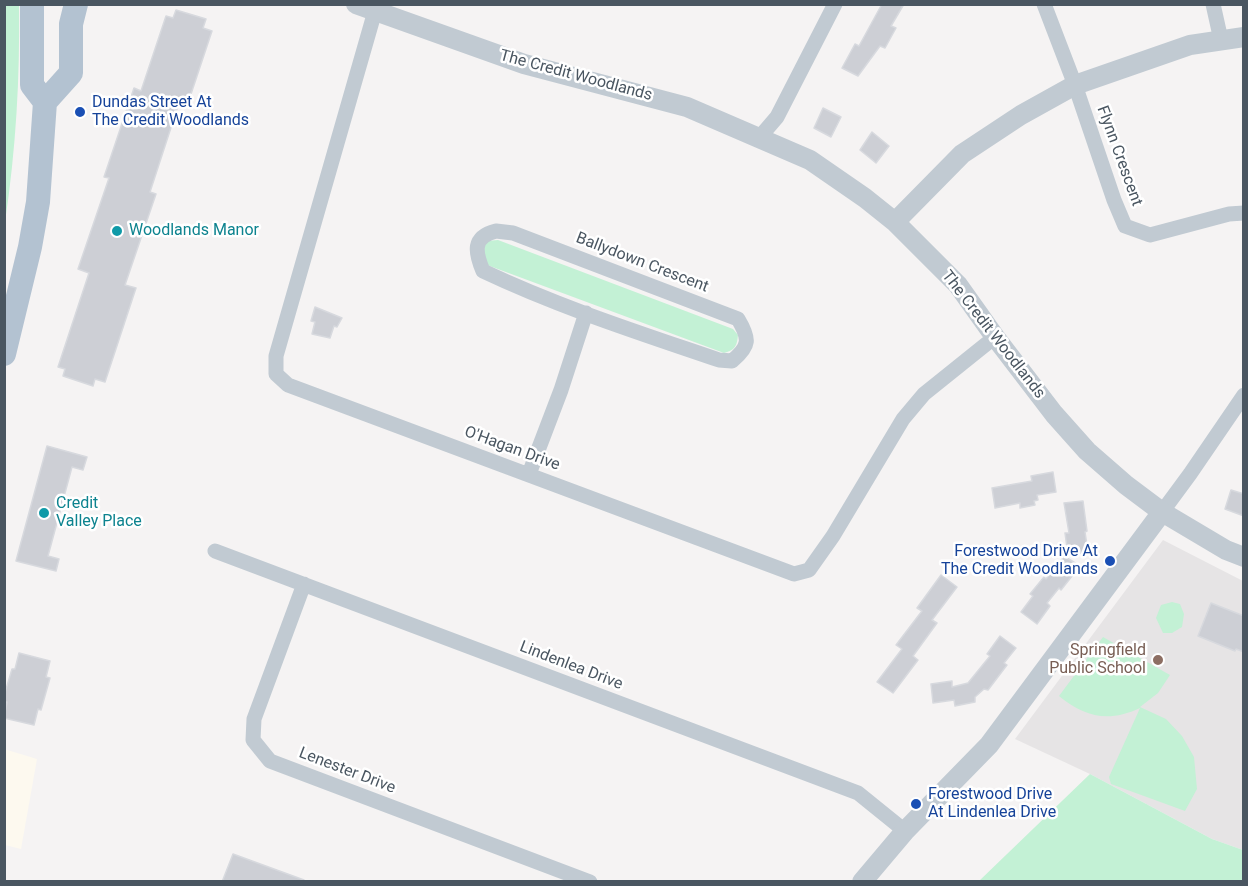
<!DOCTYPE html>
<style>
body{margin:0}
#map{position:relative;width:1248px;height:886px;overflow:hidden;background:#f5f3f3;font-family:Roboto,sans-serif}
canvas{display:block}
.frame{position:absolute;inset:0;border:6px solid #4a5661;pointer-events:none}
</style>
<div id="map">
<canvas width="1248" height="886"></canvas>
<div class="frame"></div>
</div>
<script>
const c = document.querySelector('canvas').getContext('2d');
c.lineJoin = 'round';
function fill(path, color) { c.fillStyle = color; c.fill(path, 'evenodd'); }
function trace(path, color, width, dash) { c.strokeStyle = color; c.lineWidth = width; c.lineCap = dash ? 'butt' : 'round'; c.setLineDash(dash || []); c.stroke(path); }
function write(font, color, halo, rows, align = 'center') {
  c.font = font + ' Roboto,sans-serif'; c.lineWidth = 5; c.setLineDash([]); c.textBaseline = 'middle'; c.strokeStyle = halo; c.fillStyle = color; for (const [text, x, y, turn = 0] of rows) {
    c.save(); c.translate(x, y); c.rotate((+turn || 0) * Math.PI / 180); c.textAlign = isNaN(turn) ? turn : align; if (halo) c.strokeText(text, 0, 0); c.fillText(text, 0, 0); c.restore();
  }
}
fill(new Path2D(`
 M 4,749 L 37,759 L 21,849 L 5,845 Z`), '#fdf9ef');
fill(new Path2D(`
 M 1163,540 L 1243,581 L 1243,850 L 1212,839 L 1090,774 L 1015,739 Z`), '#e6e4e5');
fill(new Path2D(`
 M 5,4 L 19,5 C 20,78 16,149 5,222 Z
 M 498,240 L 733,329 L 738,335 C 737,346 735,350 724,353 L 487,265 L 482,248 L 487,241 Z
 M 1172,602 L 1180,604 L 1184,614 L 1182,627 L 1172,633 L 1163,633 L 1156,618 L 1161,605 Z
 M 1103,637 L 1170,675 L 1158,693 L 1140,707 L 1166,719 L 1182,736 L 1194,757 L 1197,789 L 1185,811 L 1111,784 L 1109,777 L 1140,708 C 1108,723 1085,717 1059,696 Z
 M 1090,774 L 1212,839 L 1243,850 L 1243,881 L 979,881 Z`), '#c3f1d5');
const building = new Path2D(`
 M 882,4 L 904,4 L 891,26 L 896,28 L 885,48 L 880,46 L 858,76 L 842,68 L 855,44 L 859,46 Z
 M 176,10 L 206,19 L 203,28 L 212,31 L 187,106 L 179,103 L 150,192 L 156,194 L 125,285 L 136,288 L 105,382 L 95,379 L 93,386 L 63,376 L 65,369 L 58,367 L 89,273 L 78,269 L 109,178 L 104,177 L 134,88 L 141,91 L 166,16 L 173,18 Z
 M 823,108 L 841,117 L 831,137 L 814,128 Z
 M 872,132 L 889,146 L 876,163 L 860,150 Z
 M 315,307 L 342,318 L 337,327 L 334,326 L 330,338 L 312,334 L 315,322 L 311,321 Z
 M 47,446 L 87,457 L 83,470 L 72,467 L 48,556 L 59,559 L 56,571 L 16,561 Z
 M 1053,472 L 1056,492 L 1037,495 L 1038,500 L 1034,501 L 1035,505 L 1020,508 L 1020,503 L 995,508 L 992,488 L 1032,481 L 1031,476 Z
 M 1231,490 L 1244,494 L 1244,516 L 1225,509 Z
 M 1083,501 L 1087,531 L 1085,532 L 1088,552 L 1068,555 L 1065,533 L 1069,533 L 1064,503 Z
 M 1064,556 L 1080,566 L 1061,590 L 1059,588 L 1047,603 L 1050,606 L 1037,624 L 1021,612 L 1033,596 L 1030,594 L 1044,577 L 1046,579 Z
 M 941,575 L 957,587 L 932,620 L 937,623 L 913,656 L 918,660 L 893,693 L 877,682 L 902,649 L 896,645 L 922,611 L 917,608 Z
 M 1211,603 L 1244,616 L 1244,652 L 1236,649 L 1235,651 L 1198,636 Z
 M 1000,636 L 1016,648 L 1004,663 L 1007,665 L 988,690 L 984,689 L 975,697 L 975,702 L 955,706 L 954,700 L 933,703 L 931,684 L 952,681 L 952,687 L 968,683 L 990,656 L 987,654 Z
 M 19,653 L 50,661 L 46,677 L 50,678 L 41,710 L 38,709 L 34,725 L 4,718 L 7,702 L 4,701 L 4,696 L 12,669 L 15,669 Z
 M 233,854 L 304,880 L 304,882 L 222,882 Z`);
fill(building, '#cdcfd5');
trace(building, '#d7d9de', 1.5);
trace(new Path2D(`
 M 1044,4 L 1075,85 L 1114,200 L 1125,226 L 1150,235 L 1229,214 L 1244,213
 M 1213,4 L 1221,40
 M 375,11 L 276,356 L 276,374 L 288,385 L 794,574 L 809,570 L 833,536 L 903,419 L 924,394 L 995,337
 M 759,138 L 777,117 L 835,4
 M 496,231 L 513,233 L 738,319 C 750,339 750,346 732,361 L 719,360 C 640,333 559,307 483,271 C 475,252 472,237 496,231 Z
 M 529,474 L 561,390 L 586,313
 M 1162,512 L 1190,474 L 1244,395
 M 215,551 L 858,793 L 905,831
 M 304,584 L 254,719 L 253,740 L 270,761 L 590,882`), '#c1cad2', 15);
trace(new Path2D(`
 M 356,4 L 524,64 L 687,107 L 810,160 L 865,198 L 895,222 L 958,285 L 995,337 L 1054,414 L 1087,451 L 1126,485 L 1162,512 L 1226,550 L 1244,557
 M 895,222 L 962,154 L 1021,115 L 1075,85 L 1190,45 L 1244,37
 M 862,882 L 905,831 L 989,745 L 1162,512`), '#c1cad2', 20);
trace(new Path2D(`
 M 32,4 L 32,85 L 45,102
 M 4,354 L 30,247 L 38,202 L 45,102 L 71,73 L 71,24 L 76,4`), '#b3c2d1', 24);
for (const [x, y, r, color] of [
 [80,112,6,"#1a4fb4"],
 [117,231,6,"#0f9aa8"],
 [44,513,6,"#0f9aa8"],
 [1110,561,6,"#1a4fb4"],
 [1158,660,6,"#8d6e63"],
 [916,804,6,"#1a4fb4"]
]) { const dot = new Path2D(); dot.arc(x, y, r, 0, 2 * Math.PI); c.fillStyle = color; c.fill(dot); trace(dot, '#fff', 2); }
write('16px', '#4a5661', '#fff', [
 ["The Credit Woodlands",576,76,15],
 ["Flynn Crescent",1119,156,70],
 ["Ballydown Crescent",642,263,21],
 ["The Credit Woodlands",993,335,52],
 ["O'Hagan Drive",512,449,20],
 ["Lindenlea Drive",571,666,21],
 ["Lenester Drive",347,771,21]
]);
write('16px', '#164399', '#fff', [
 ["Dundas Street At",92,103],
 ["The Credit Woodlands",92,121],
 ["Forestwood Drive At",1098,552,"right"],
 ["The Credit Woodlands",1098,570,"right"],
 ["Forestwood Drive",928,795],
 ["At Lindenlea Drive",928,813]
], 'left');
write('16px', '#0d838f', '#fff', [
 ["Woodlands Manor",129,231],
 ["Credit",56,504],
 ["Valley Place",56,522]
], 'left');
write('16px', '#785e54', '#fff', [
 ["Springfield",1146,651],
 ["Public School",1146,669]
], 'right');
</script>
